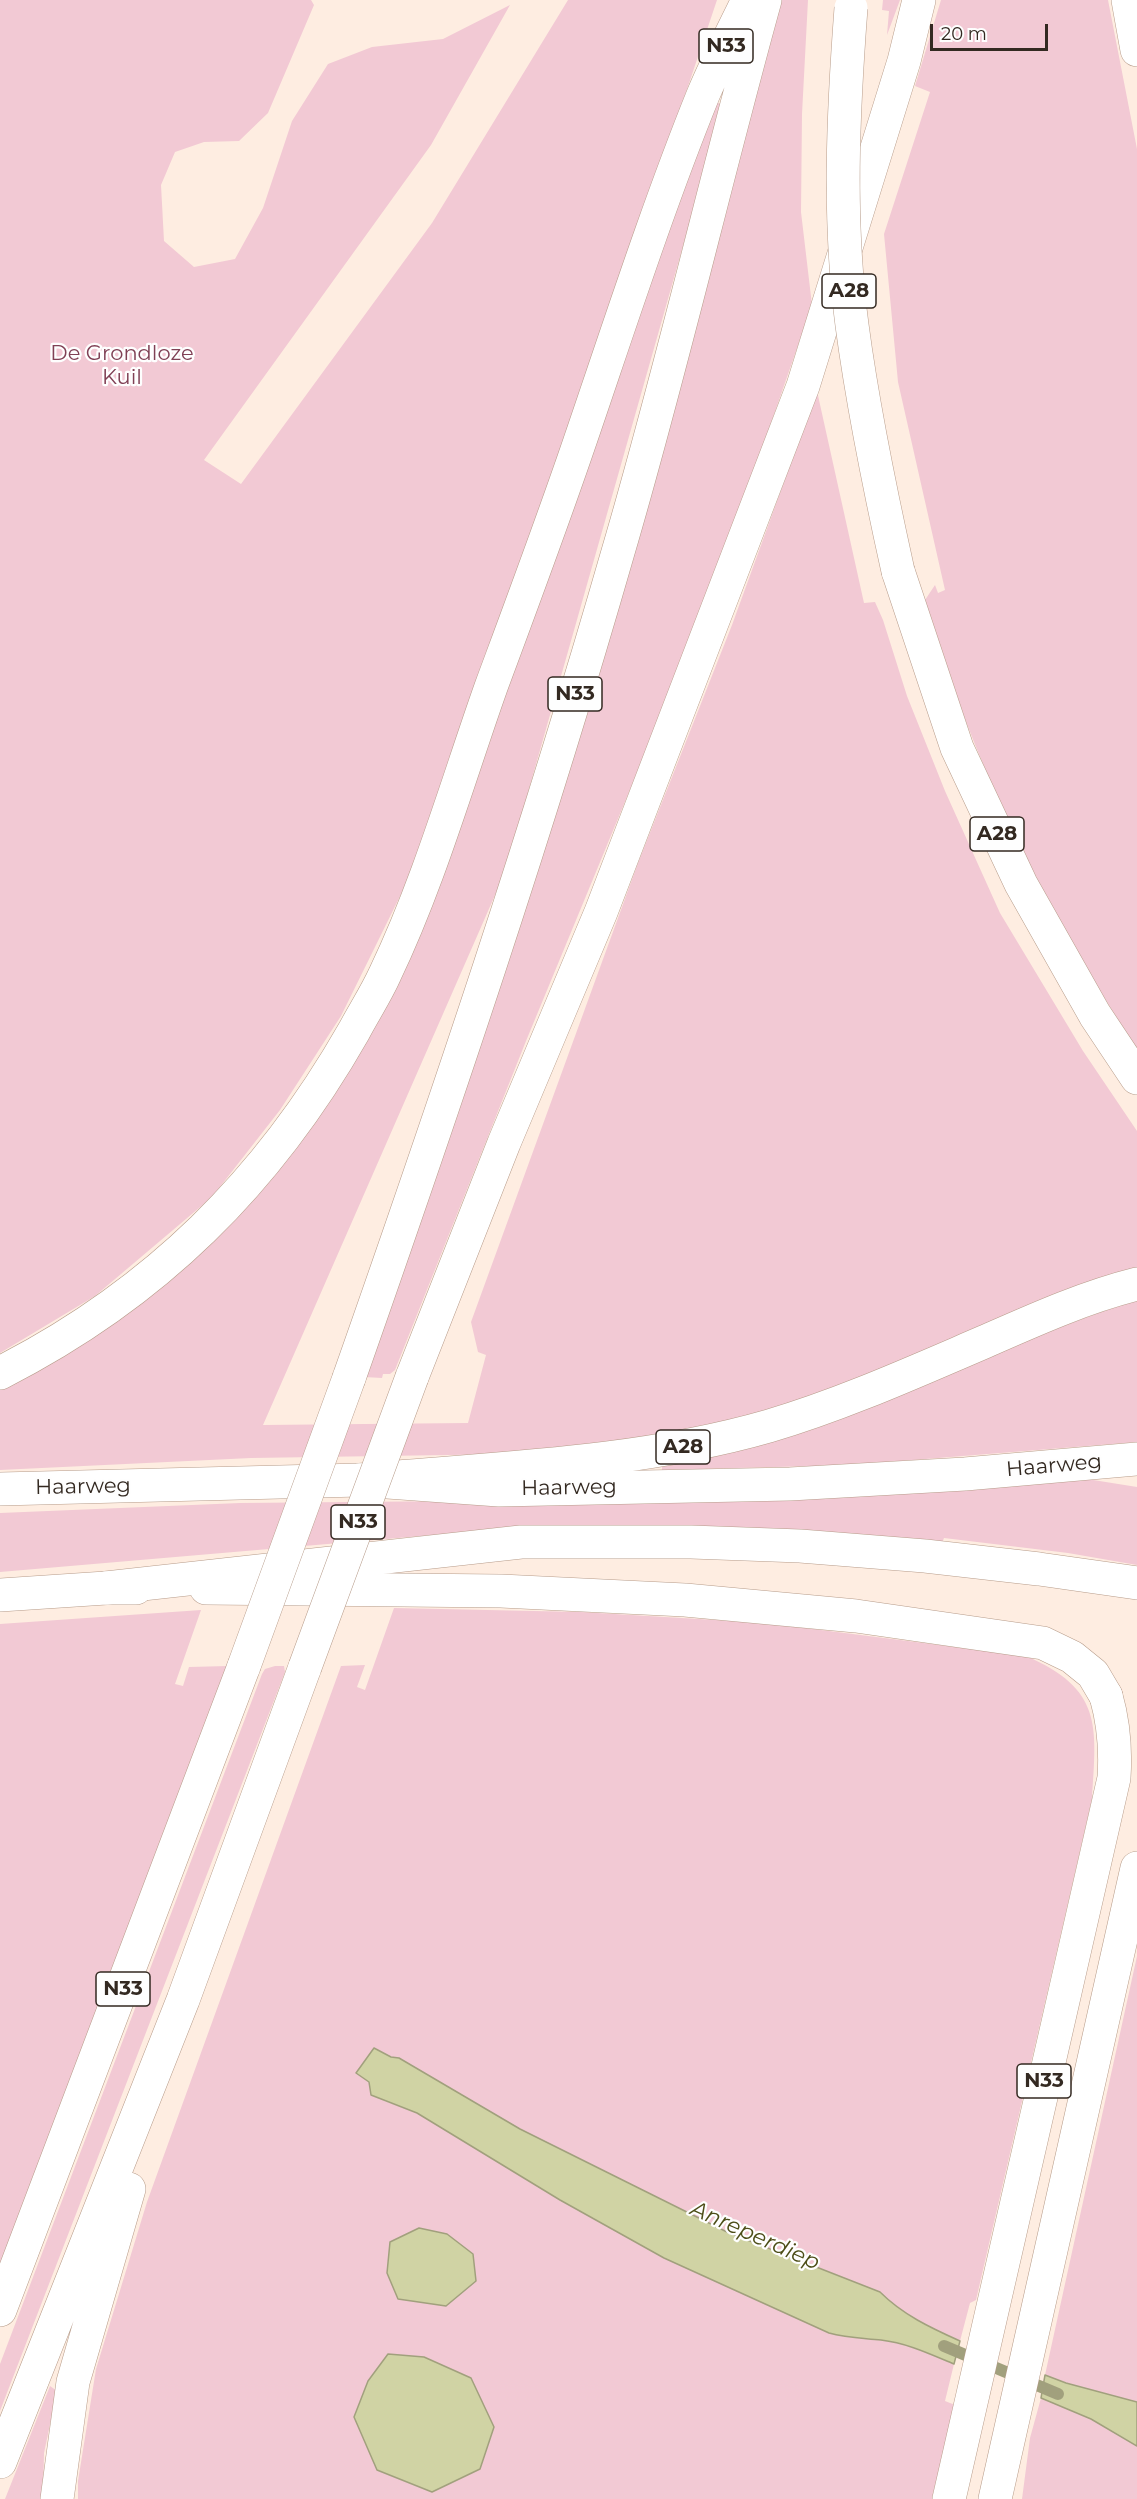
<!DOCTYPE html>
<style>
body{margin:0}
#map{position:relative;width:1137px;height:2499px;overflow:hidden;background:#feede1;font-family:Montserrat,sans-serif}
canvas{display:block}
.scale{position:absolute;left:930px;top:24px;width:118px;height:27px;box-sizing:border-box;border:3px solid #332921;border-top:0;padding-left:8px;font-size:18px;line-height:21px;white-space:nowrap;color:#332921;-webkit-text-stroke:4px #fefefe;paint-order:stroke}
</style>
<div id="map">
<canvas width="1137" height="2499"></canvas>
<div class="scale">20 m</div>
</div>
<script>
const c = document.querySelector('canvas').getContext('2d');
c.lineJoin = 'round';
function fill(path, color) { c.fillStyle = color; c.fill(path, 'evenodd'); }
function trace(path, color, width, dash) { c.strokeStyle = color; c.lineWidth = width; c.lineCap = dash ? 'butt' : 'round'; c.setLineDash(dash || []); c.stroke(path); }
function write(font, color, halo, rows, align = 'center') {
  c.font = font + ' Montserrat,sans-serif'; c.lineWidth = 4.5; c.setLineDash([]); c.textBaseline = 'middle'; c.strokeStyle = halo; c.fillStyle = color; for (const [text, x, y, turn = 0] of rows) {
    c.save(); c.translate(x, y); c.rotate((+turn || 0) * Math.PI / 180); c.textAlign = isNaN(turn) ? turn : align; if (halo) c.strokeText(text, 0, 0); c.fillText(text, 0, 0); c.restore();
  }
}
fill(new Path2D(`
 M 0,0 L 311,0 L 314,5 L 268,113 L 239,141 L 204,142 L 175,152 L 161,185 L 164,241 L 194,267 L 235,259 L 263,208 L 292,121 L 328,64 L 372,47 L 443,39 L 510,5 L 431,145 L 204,460 L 241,484 L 432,223 L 568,0 L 717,0 L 634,247 L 409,878 L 341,1016 L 280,1110 L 212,1197 L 95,1296 L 0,1353 Z
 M 781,0 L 808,0 L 802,114 L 801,212 L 812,305 L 752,478 L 677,676 L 526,1041 L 395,1370 L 390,1374 L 383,1374 L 382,1378 L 364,1377 Z
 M 883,0 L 900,0 L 887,35 L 889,11 L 882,10 Z
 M 941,0 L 1108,0 L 1137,149 L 1137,1049 C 1044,908 972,762 925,600 L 935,585 L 938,593 L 945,590 L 898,382 L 884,234 L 930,92 L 915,86 Z
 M 714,101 L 723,105 L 506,870 L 263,1425 L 468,1423 L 486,1355 L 478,1352 L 471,1322 L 638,863 L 732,625 L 817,391 L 864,603 L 875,602 L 883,620 L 907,696 L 945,791 L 1000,913 L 1083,1051 L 1137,1131 L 1137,1270 L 798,1404 L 680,1435 L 513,1454 L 251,1458 L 0,1470 L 0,1386 L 73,1349 L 344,1076 Z
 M 1137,1300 L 1137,1442 L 851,1465 L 662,1470 L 662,1467 C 724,1455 786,1441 846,1417 C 943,1378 1037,1332 1137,1300 Z
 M 1087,1479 L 1137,1487 L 1137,1565 L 1068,1553 L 944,1538 L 942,1543 L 547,1528 L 421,1536 L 0,1572 L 0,1513 L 240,1503 L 792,1498 Z
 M 394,1608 L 581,1612 L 766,1623 L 1026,1656 C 1102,1689 1097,1724 1092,1799 L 976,2300 L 970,2303 L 960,2341 C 931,2328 903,2315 880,2292 L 727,2232 L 520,2129 L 399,2058 L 391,2057 L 369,2082 L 385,2101 L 417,2113 L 664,2258 L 829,2333 C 847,2338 863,2338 881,2340 C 907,2343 930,2354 954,2364 L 945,2401 L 955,2405 L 932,2499 L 78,2499 L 78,2481 L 96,2369 L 147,2202 L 341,1666 L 365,1665 L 357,1687 L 365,1690 Z
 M 201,1610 L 175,1684 L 183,1686 L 189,1667 L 228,1666 L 0,2268 L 0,1624 Z
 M 275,1666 L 284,1666 L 285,1672 L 0,2411 L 0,2364 L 262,1674 L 265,1669 Z
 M 1137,1956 L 1137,2402 L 1066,2383 L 1045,2375 Z
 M 50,2386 L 57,2391 L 44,2453 L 43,2499 L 5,2499 Z
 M 1041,2398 L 1091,2419 L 1137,2446 L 1137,2499 L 1022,2499 L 1030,2438 Z`), '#f2c9d4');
const water = new Path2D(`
 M 374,2048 L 391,2057 L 399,2058 L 520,2129 L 727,2232 L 880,2292 C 903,2315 931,2328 960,2341 L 954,2364 C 930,2354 907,2343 881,2340 C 863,2338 847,2338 829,2333 L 664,2258 L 560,2200 L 417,2113 L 371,2095 L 369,2082 L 356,2073 Z
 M 419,2228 L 447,2234 L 473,2254 L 476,2281 L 446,2306 L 398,2299 L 387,2273 L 390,2242 Z
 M 388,2354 L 424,2357 L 471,2378 L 494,2427 L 480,2469 L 432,2492 L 377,2470 L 354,2417 L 368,2381 Z
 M 1045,2375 L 1066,2383 L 1137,2402 L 1137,2446 L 1091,2419 L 1041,2398 Z`);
fill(water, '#d0d3a4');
trace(water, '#a1a07d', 1.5);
trace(new Path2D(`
 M 944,2346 L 1058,2394`), '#a1a07d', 12);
const primary = new Path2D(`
 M 0,1489 L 360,1480 L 499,1490 L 790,1484 L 965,1474 L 1137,1459
 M 206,1588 L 501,1591 L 685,1600 L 856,1616 L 1043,1643 L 1072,1657 L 1093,1674 L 1106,1696
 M 0,1595 L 106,1588 L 136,1588`);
const highway = new Path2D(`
 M 1128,0 L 1137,50
 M 898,571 L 957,748 L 1021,884 L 1095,1015 L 1137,1078
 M 0,1373 C 155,1294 268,1182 354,1031 C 364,1012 376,994 385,974 C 429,882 457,783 491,687 C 521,606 551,526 579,444 C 619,327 657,209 703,95 C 717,62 733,31 748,0
 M 412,1377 L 504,1143 L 601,912 L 803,386 L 904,61 L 919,0
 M 349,1378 C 445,1105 538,830 618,552 C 672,369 714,184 765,0
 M 360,1480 C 496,1468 637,1464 769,1426 C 843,1404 914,1372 984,1342 C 1034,1320 1085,1297 1137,1284
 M 106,1588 L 521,1542 L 691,1542 L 800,1546 L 925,1556 L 1039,1569 L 1137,1583
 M 0,2310 L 244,1666
 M 0,2462 L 183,2000 L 305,1667
 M 57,2499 L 73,2382 L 129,2189
 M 949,2499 L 1114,1778 C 1116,1748 1114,1724 1106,1696
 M 995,2499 L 1137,1868`);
trace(primary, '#b79c8a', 34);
trace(highway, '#b79c8a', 34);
trace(primary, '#fff', 33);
trace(highway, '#fff', 33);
const highwayBridge = new Path2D(`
 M 851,8 C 843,113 838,220 852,325 C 863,408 880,490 898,571
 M 244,1666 L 349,1378
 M 305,1667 L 412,1377`);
trace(highwayBridge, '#b79c8a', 34, []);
trace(highwayBridge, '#fff', 33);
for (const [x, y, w] of [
 [726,46,54],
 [849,291,54],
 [575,694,54],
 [997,834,54],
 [683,1447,54],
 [358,1522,54],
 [123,1989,54],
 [1044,2081,54]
]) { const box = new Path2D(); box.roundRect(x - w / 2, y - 17, w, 34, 4.5); c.fillStyle = '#fefefe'; c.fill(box); trace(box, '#332921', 1.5); }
write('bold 20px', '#332921', null, [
 ["N33",726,46],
 ["A28",849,291],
 ["N33",575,694],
 ["A28",997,834],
 ["A28",683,1447],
 ["N33",358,1522],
 ["N33",123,1989],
 ["N33",1044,2081]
]);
write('21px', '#804055', '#fefefe', [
 ["De Grondloze",122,354],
 ["Kuil",122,378]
]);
write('21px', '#332921', '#fefefe', [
 ["Haarweg",1054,1466,-5],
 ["Haarweg",83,1487,-1],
 ["Haarweg",569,1488,-1]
]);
write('italic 22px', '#4c4d17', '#fefefe', [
 ["Anreperdiep",755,2236,24]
]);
</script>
